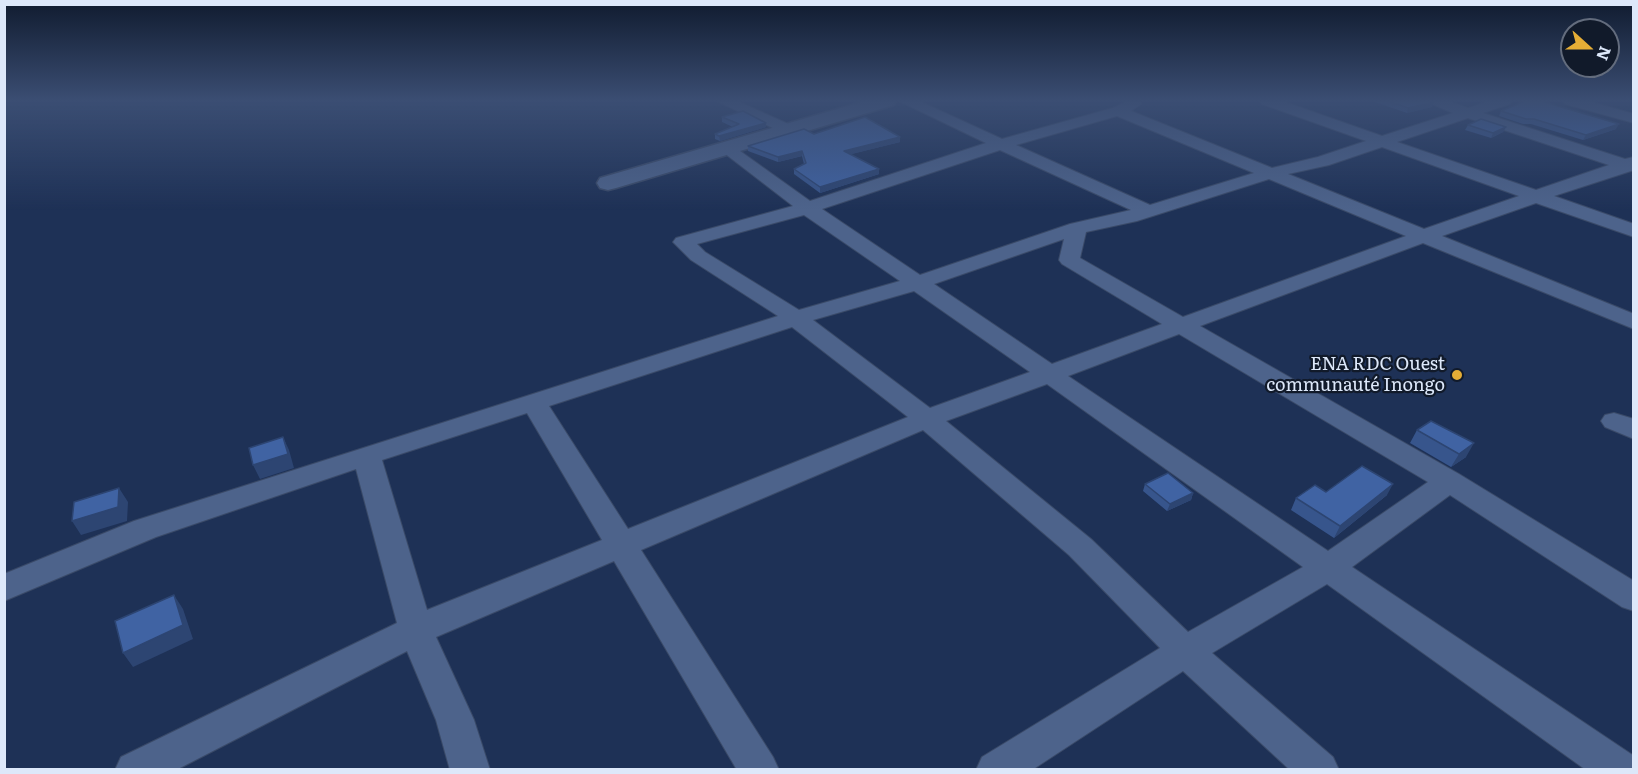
<!DOCTYPE html>
<meta charset="utf-8">
<style>
body{margin:0}
#map{position:relative;width:1638px;height:774px;overflow:hidden;background:#1e3156;font-family:Literata,serif}
canvas{display:block}
.frame{position:absolute;inset:0;border:6px solid #dde8fa;pointer-events:none}
.north{position:absolute;left:1560px;top:18px;width:60px;height:60px;box-sizing:border-box;background:#111a2a;border:2px solid #636c7d;border-radius:50%;rotate:111deg;font-size:16px;font-weight:700;line-height:24px;text-align:center;color:#dde8fa}
.north::after{content:'';display:block;margin:auto;width:21px;height:27px;background:#e5ad36;clip-path:polygon(50% 0,100% 100%,50% 72%,0 100%)}
</style>
<div id="map">
<canvas width="1638" height="774"></canvas>
<div class="frame"></div>
<div class="north">N</div>
</div>
<script>
const c = document.querySelector('canvas').getContext('2d');
c.lineJoin = 'round';
function trace(path, color, width, dash) { c.strokeStyle = color; c.lineWidth = width; c.lineCap = dash ? 'butt' : 'round'; c.setLineDash(dash || []); c.stroke(path); }
function fill(path, color) { c.fillStyle = color; c.fill(path, 'evenodd'); }
function write(font, color, halo, rows, align = 'center') {
  c.font = font + ' Literata,serif'; c.lineWidth = 4.5; c.setLineDash([]); c.textBaseline = 'middle'; c.strokeStyle = halo; c.fillStyle = color; for (const [text, x, y, turn = 0] of rows) {
    c.save(); c.translate(x, y); c.rotate((+turn || 0) * Math.PI / 180); c.textAlign = isNaN(turn) ? turn : align; if (halo) c.strokeText(text, 0, 0); c.fillText(text, 0, 0); c.restore();
  }
}
const street = new Path2D(`
 M 717,101 L 737,101 L 795,127 L 797,130 L 789,135 L 783,133 Z
 M 899,101 L 919,101 L 1002,139 L 1113,108 L 1128,101 L 1140,101 L 1141,104 L 1131,111 L 1272,168 L 1318,157 L 1366,141 L 1262,104 L 1260,101 L 1282,101 L 1382,136 L 1453,113 L 1425,101 L 1448,101 L 1468,108 L 1489,101 L 1512,101 L 1510,104 L 1483,113 L 1625,159 L 1634,157 L 1634,170 L 1554,196 L 1634,224 L 1634,237 L 1536,203 L 1442,236 L 1634,314 L 1634,329 L 1423,243 L 1200,326 L 1459,474 L 1634,581 L 1634,611 L 1622,607 L 1450,495 L 1352,567 L 1634,756 L 1634,770 L 1586,770 L 1327,584 L 1212,653 L 1333,757 L 1339,770 L 1290,770 L 1183,671 L 1032,770 L 976,770 L 982,757 L 1160,648 L 1069,555 L 923,430 L 641,550 L 773,757 L 779,770 L 737,770 L 614,561 L 436,637 L 474,720 L 490,770 L 450,770 L 436,720 L 407,651 L 176,770 L 115,770 L 121,757 L 397,623 L 356,469 L 156,537 L 4,601 L 4,574 L 134,521 L 778,316 L 691,260 L 673,242 L 676,238 L 793,206 L 719,149 L 721,146 L 733,146 L 810,201 L 986,143 ZM 1117,116 L 1254,173 L 1150,205 L 1016,145 ZM 1468,118 L 1609,165 L 1536,190 L 1397,142 ZM 1382,147 L 1519,196 L 1424,229 L 1288,174 L 1329,165 ZM 1000,150 L 1131,210 L 1070,224 L 920,275 L 822,209 ZM 1269,179 L 1406,236 L 1183,317 L 1080,258 L 1086,232 L 1137,221 ZM 804,215 L 900,281 L 799,310 L 705,252 L 697,244 ZM 1064,239 L 1059,260 L 1062,264 L 1162,324 L 1052,364 L 934,284 ZM 914,291 L 1030,372 L 930,408 L 813,320 ZM 792,327 L 908,417 L 628,529 L 549,406 ZM 1179,334 L 1428,482 L 1328,551 L 1068,376 ZM 1047,384 L 1303,567 L 1188,632 L 1091,539 L 946,421 ZM 527,413 L 602,540 L 427,610 L 382,460 Z
 M 1563,101 L 1588,101 L 1634,114 L 1634,123 L 1565,104 Z
 M 1614,413 L 1634,419 L 1634,439 L 1605,427 L 1601,421 L 1605,415 Z`);
const secondary = new Path2D(`
 M 865,101 L 896,101 L 894,105 L 616,188 L 608,190 L 600,188 L 597,183 L 600,178 Z`);
trace(street, '#3a4a68', 2);
trace(secondary, '#3a4a68', 3);
fill(street, '#4d638b');
fill(secondary, '#4d638b');
fill(new Path2D(`
 M 1372,101 L 1433,101 L 1434,102 L 1432,107 L 1407,113 Z
 M 1542,102 L 1616,129 L 1583,140 L 1531,124 L 1523,124 L 1499,116 L 1501,111 Z
 M 722,117 L 766,127 L 720,141 L 715,139 L 715,134 L 733,127 L 722,122 Z
 M 1468,125 L 1506,127 L 1503,132 L 1491,138 L 1465,130 Z
 M 814,134 L 900,137 L 900,142 L 851,154 L 879,174 L 820,193 L 794,174 L 794,169 L 804,164 L 802,156 L 778,162 L 748,151 L 748,146 Z
 M 1417,430 L 1466,457 L 1451,467 L 1410,443 Z
 M 1145,484 L 1193,493 L 1191,500 L 1167,511 L 1143,491 Z
 M 1326,492 L 1387,495 L 1334,538 L 1291,510 L 1296,498 Z`), '#37558c');
fill(new Path2D(`
 M 1434,102 L 1432,107 L 1407,113 L 1408,108 Z
 M 766,123 L 766,127 L 720,141 L 719,136 Z
 M 1619,124 L 1616,129 L 1583,140 L 1586,135 Z
 M 1506,127 L 1503,132 L 1491,138 L 1493,133 Z
 M 900,137 L 900,142 L 844,156 L 844,151 Z
 M 802,151 L 802,156 L 778,162 L 778,157 Z
 M 879,169 L 879,174 L 820,193 L 820,187 Z
 M 283,437 L 289,450 L 294,468 L 260,479 L 253,465 Z
 M 1474,443 L 1466,457 L 1451,467 L 1459,454 Z
 M 1393,484 L 1387,495 L 1334,538 L 1340,526 Z
 M 119,488 L 128,502 L 127,521 L 81,535 L 72,521 Z
 M 1193,493 L 1191,500 L 1167,511 L 1170,504 Z
 M 174,595 L 183,609 L 193,639 L 133,667 L 123,653 Z`), '#2d4572');
const building = new Path2D(`
 M 1388,101 L 1433,101 L 1434,102 L 1408,108 Z
 M 1525,101 L 1541,101 L 1619,124 L 1586,135 L 1534,119 L 1526,119 L 1501,111 Z
 M 743,111 L 766,123 L 719,136 L 715,134 L 739,124 L 722,117 Z
 M 865,117 L 900,137 L 844,151 L 879,169 L 820,187 L 794,169 L 806,163 L 802,151 L 778,157 L 748,146 L 804,129 L 814,134 Z
 M 1481,119 L 1506,127 L 1493,133 L 1468,125 Z
 M 1431,421 L 1474,443 L 1459,454 L 1417,430 Z
 M 283,437 L 288,454 L 253,465 L 249,448 Z
 M 1362,466 L 1393,484 L 1340,526 L 1296,498 L 1315,485 L 1326,492 Z
 M 1168,473 L 1193,493 L 1170,504 L 1145,484 Z
 M 119,488 L 118,507 L 72,521 L 74,502 Z
 M 174,595 L 183,625 L 123,653 L 115,621 Z`);
fill(building, '#4063a3');
trace(building, '#2d4572', 1.5);
const sky = c.createLinearGradient(0, 0, 0, 210);
sky.addColorStop(0, '#101b2f');
sky.addColorStop(0.48, '#3b4e73');
sky.addColorStop(1, '#3b4e7300');
c.fillStyle = sky;
c.fillRect(0, 0, 1638, 210);
for (const [x, y, r, color] of [
 [1457,375,6,"#e5ad36"]
]) { const dot = new Path2D(); dot.arc(x, y, r, 0, 2 * Math.PI); c.fillStyle = color; c.fill(dot); trace(dot, '#111a2a', 2); }
write('18px', '#dde8fa', '#111a2a', [
 ["ENA RDC Ouest",1445,365],
 ["communauté Inongo",1445,386]
], 'right');
</script>
